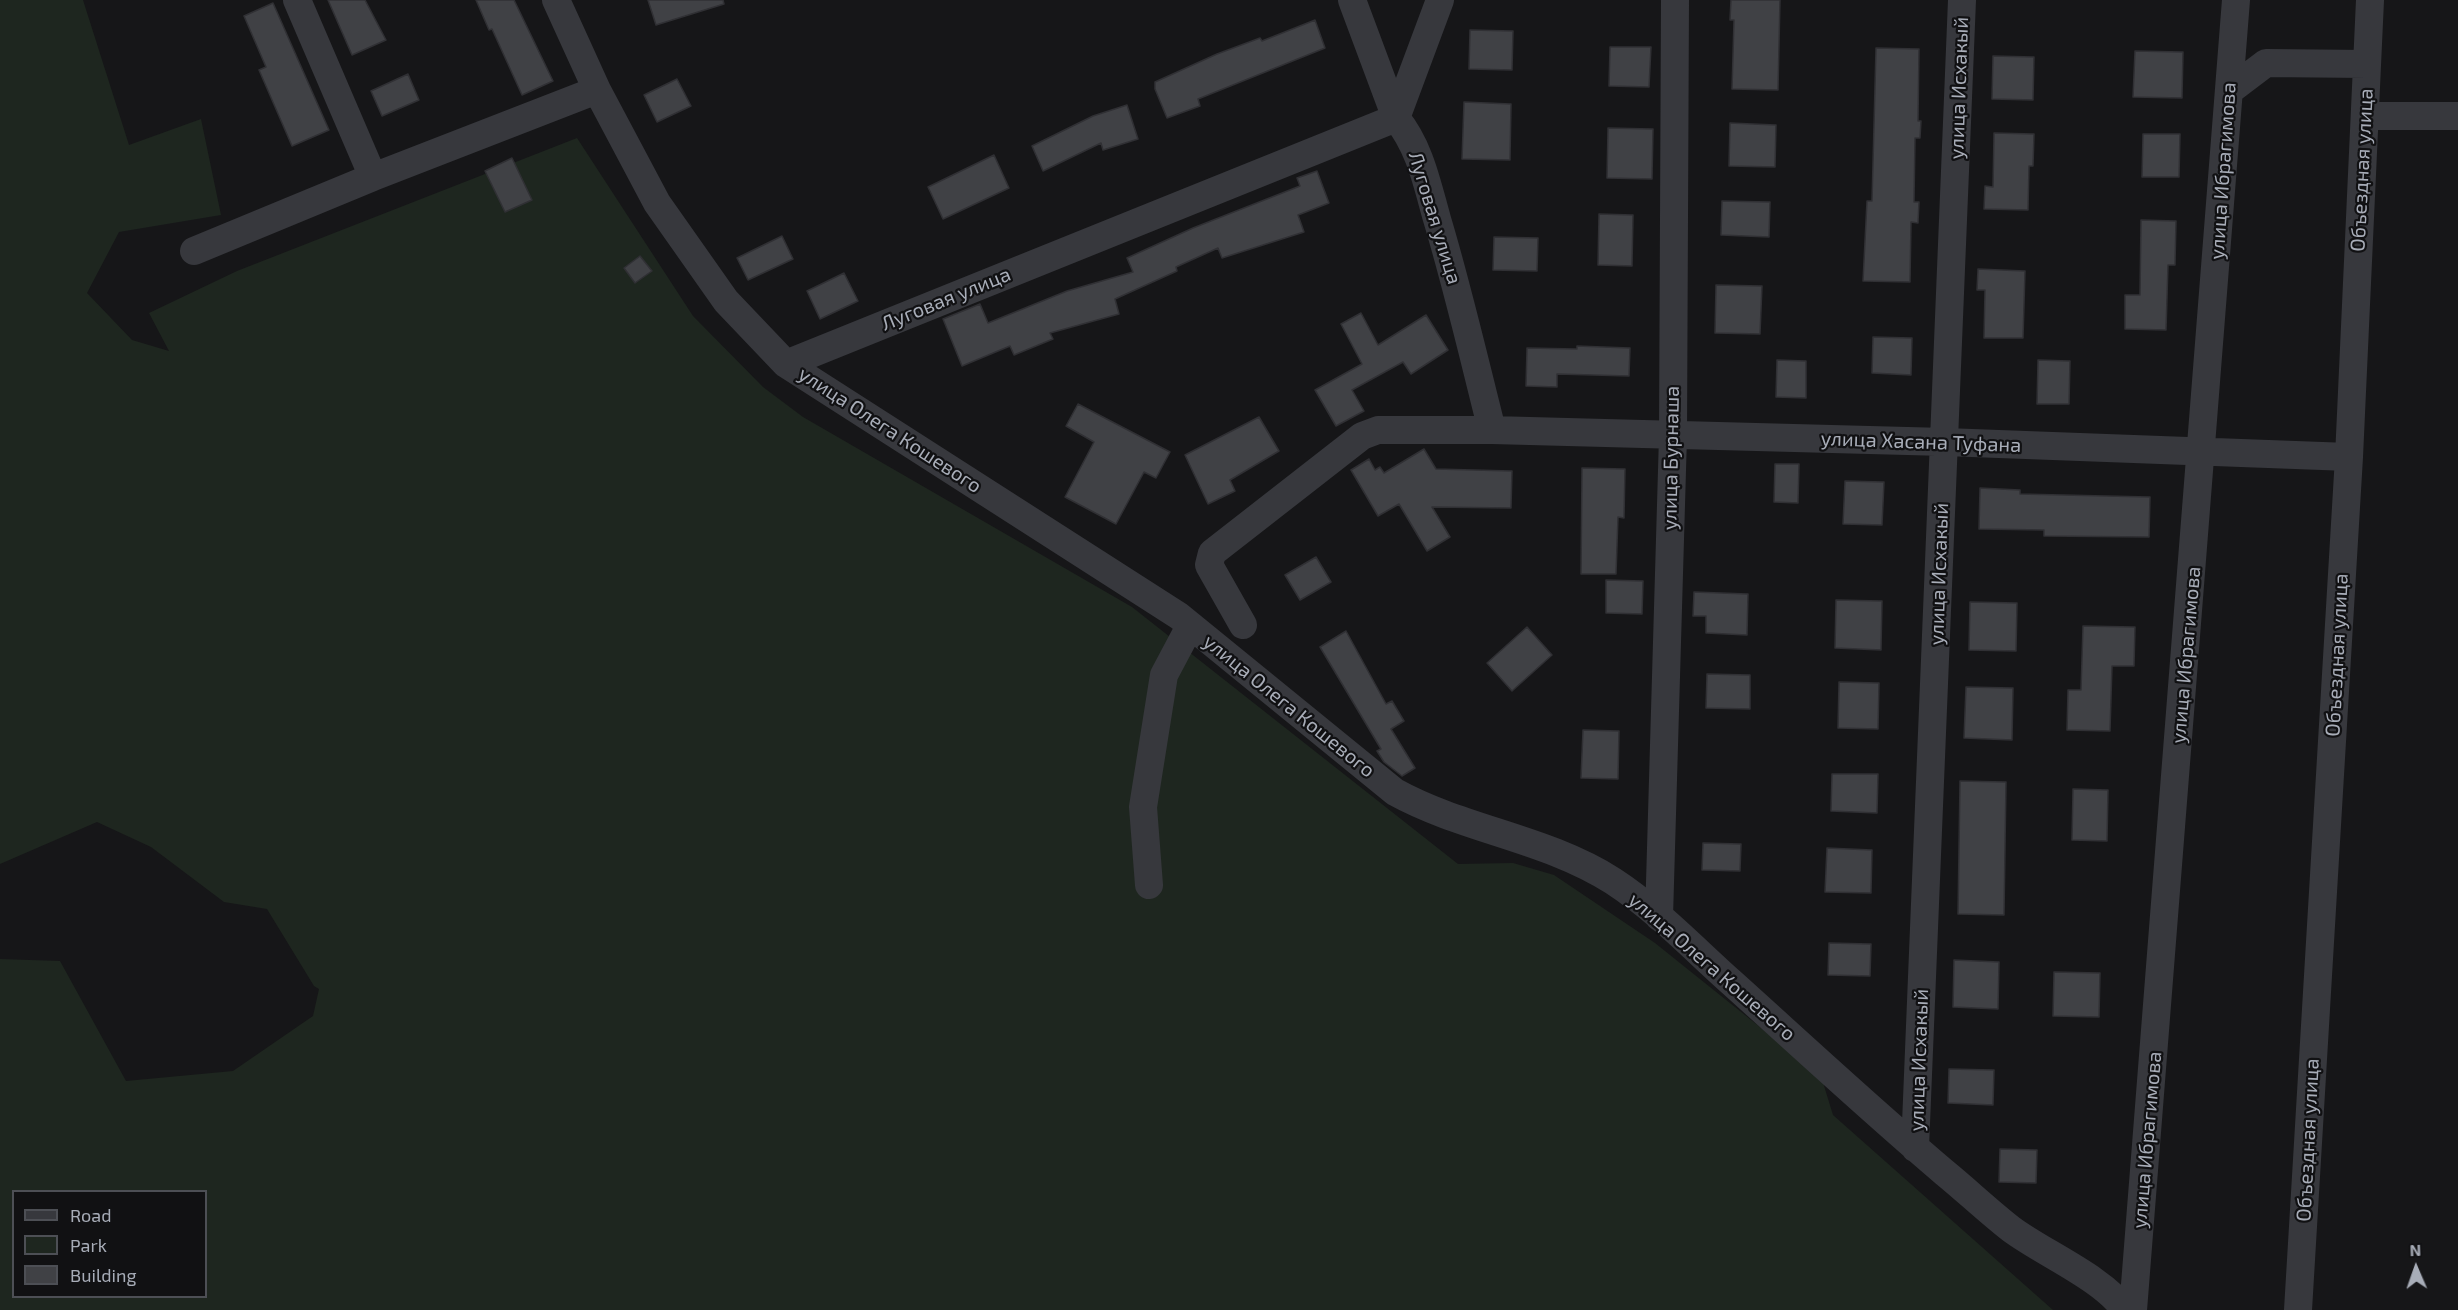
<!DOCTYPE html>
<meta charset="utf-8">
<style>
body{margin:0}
#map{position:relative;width:2458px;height:1310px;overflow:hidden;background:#161618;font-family:"Exo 2",sans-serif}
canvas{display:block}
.legend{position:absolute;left:12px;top:1190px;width:195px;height:108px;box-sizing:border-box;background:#111113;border:2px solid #4d4f55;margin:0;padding:8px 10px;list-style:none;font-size:18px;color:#a8adb8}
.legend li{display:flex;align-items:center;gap:12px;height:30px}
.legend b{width:30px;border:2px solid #4d4f55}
.north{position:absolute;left:2386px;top:1238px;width:60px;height:60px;-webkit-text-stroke:4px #111113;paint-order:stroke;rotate:358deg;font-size:16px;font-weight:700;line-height:24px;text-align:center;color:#a8adb8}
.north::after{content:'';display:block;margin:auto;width:21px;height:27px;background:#a8adb8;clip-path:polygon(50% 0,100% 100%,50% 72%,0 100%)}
</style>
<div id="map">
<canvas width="2458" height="1310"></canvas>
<ul class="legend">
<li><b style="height:8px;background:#37383d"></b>Road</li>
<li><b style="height:16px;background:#1e261f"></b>Park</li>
<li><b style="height:16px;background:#404145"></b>Building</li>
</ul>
<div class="north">N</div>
</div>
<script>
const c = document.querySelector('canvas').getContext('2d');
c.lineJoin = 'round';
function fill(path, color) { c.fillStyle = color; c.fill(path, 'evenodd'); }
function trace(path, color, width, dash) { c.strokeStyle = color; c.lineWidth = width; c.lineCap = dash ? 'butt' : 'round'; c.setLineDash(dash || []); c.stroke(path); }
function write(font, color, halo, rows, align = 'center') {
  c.font = font + ' "Exo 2",sans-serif'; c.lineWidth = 4.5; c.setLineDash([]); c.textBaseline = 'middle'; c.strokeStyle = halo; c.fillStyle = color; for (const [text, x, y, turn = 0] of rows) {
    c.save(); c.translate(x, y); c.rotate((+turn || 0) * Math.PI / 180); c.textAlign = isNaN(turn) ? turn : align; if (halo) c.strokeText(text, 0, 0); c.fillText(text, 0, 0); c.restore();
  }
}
fill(new Path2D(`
 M 0,0 L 83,0 L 129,145 L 201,119 L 221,215 L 119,232 L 87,293 L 132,340 L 169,351 L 149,313 L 237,271 L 577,138 L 693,316 L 763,387 L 803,417 L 1132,607 L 1458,864 L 1513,863 L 1554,875 L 1655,943 L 1821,1076 L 1833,1115 L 2053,1310 L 0,1310 L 0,959 L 60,961 L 126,1081 L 233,1071 L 313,1016 L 319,989 L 314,986 L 267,909 L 224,902 L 151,847 L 97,822 L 0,864 ZM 14,1192 L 206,1192 L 206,1296 L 14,1296 Z`), '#1e261f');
const building = new Path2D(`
 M 328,0 L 365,0 L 386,40 L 352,55 Z
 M 476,0 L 514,0 L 553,81 L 522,95 L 492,29 L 489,30 Z
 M 648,0 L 723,0 L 724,4 L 656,25 Z
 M 1731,0 L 1780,0 L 1778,90 L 1732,89 L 1734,20 L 1730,20 Z
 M 273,3 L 329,130 L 292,146 L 259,70 L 266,67 L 244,16 Z
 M 1315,20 L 1325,48 L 1198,99 L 1200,106 L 1167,118 L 1155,89 L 1155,82 L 1217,54 L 1260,38 L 1262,41 Z
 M 1470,30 L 1513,31 L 1512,70 L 1469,69 Z
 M 1610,47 L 1651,47 L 1649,87 L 1609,86 Z
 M 1876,48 L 1919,49 L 1918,121 L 1921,121 L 1920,138 L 1915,138 L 1914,202 L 1919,202 L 1918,223 L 1911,222 L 1910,282 L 1863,281 L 1867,201 L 1872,201 Z
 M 2135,51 L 2183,52 L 2182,98 L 2133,97 Z
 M 1993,56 L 2034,57 L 2033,100 L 1992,99 Z
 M 408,74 L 419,100 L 382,116 L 371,91 Z
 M 677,79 L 691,106 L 657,122 L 644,95 Z
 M 1464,102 L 1511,104 L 1510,160 L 1462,159 Z
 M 1127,105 L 1138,139 L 1103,150 L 1101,143 L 1043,171 L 1032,146 L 1093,116 Z
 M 1730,123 L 1776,125 L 1775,167 L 1729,166 Z
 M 1608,128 L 1653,129 L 1652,179 L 1607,178 Z
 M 1994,133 L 2034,134 L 2033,166 L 2029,166 L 2028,210 L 1984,209 L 1985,186 L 1993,187 Z
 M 2143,134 L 2180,134 L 2179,177 L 2142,177 Z
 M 994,155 L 1009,188 L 943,219 L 928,187 Z
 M 512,158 L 532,200 L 505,212 L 485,171 Z
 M 1317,171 L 1329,203 L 1298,215 L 1304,232 L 1222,258 L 1218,248 L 1176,267 L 1177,271 L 1115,299 L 1119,314 L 1050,333 L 1053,339 L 1014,355 L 1010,346 L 962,366 L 943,319 L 980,304 L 988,323 L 1067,291 L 1133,272 L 1127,258 L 1193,228 L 1300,186 L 1297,178 Z
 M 1722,201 L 1770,202 L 1769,237 L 1721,235 Z
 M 1599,214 L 1633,215 L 1632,266 L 1598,265 Z
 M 2141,220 L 2176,221 L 2175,265 L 2168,265 L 2166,330 L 2125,329 L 2125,295 L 2140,295 Z
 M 782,236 L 793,259 L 748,280 L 737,258 Z
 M 1494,237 L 1538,238 L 1537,271 L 1493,270 Z
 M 640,256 L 652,271 L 635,283 L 624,268 Z
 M 1978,269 L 2025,271 L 2023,338 L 1984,338 L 1985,290 L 1977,290 Z
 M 844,273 L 858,301 L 820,319 L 807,291 Z
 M 1716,285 L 1762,286 L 1760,334 L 1715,333 Z
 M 1361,313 L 1378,345 L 1426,315 L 1448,350 L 1411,374 L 1403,362 L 1352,390 L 1364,411 L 1336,426 L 1315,390 L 1362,364 L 1341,324 Z
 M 1873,337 L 1912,338 L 1911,375 L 1872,373 Z
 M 1577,346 L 1630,348 L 1629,376 L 1557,374 L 1557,387 L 1526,386 L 1527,348 L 1577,349 Z
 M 1777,360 L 1806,361 L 1806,398 L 1776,397 Z
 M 2038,360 L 2070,361 L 2069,404 L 2037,404 Z
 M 1078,404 L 1170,452 L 1156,478 L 1144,472 L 1116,524 L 1065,497 L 1094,442 L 1066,426 Z
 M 1259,417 L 1279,451 L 1230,480 L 1235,491 L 1208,504 L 1185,455 Z
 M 1424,449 L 1436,469 L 1512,471 L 1511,508 L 1432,507 L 1450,537 L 1427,551 L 1399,504 L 1378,516 L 1351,470 L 1369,459 L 1375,470 L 1380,467 L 1384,473 Z
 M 1775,464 L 1799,464 L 1798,503 L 1774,502 Z
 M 1582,468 L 1625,469 L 1624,518 L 1618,517 L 1616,574 L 1581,574 Z
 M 1845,481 L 1884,482 L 1882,525 L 1843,524 Z
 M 1980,488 L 2020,490 L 2020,494 L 2150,497 L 2149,537 L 2044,536 L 2044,530 L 1979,529 Z
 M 1316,557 L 1331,582 L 1300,600 L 1285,575 Z
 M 1606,580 L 1643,581 L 1642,614 L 1606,613 Z
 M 1694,592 L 1748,594 L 1747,635 L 1706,633 L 1706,616 L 1693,616 Z
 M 1836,600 L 1882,601 L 1881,650 L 1835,648 Z
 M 1970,602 L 2017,603 L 2016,651 L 1969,650 Z
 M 2083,626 L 2135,627 L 2134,666 L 2112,666 L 2110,731 L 2067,730 L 2068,690 L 2081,690 Z
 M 1527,627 L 1552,655 L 1512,691 L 1487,663 Z
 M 1346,631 L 1386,704 L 1392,701 L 1404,721 L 1391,729 L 1415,768 L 1402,776 L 1384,762 L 1377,751 L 1381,749 L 1320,647 Z
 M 1707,674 L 1750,675 L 1750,709 L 1706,708 Z
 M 1839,682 L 1879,683 L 1878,729 L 1838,728 Z
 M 1966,687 L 2013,688 L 2012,740 L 1964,738 Z
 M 1583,730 L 1619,731 L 1618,779 L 1581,778 Z
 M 1832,774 L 1878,774 L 1877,813 L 1831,811 Z
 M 1960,781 L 2006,782 L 2004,915 L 1958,914 Z
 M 2073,789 L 2108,790 L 2107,841 L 2072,840 Z
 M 1703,843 L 1741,844 L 1740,871 L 1702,870 Z
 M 1827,848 L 1872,850 L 1871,893 L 1825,892 Z
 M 1829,943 L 1871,944 L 1870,976 L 1828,975 Z
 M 1954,960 L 1999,962 L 1998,1009 L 1953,1007 Z
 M 2054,972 L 2100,973 L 2099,1017 L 2053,1016 Z
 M 1949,1069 L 1994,1070 L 1993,1105 L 1948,1103 Z
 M 2000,1149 L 2037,1150 L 2036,1183 L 1999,1182 Z`);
fill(building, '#404145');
trace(building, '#303034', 1.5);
trace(new Path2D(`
 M 297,0 L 373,177 L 597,90
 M 556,0 L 597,90 L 657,203 L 726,301 L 786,364 L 1179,616 L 1395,792 C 1464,830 1546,838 1613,881 C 1656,909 1693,948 1731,982 C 1802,1046 1872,1111 1945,1173 C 1967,1191 1988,1211 2011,1229 C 2043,1253 2103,1278 2125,1310
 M 1352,0 L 1396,118 L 1440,0
 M 2229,91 L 2266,63 L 2367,64
 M 2365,116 L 2458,116
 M 194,251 L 373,177
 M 786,364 L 1396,118 C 1420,147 1427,184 1437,219 C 1458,289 1474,359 1492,430
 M 1243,625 L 1209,565 L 1212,553 L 1362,436 L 1378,430 L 1492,430 L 1945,442 L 2349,457
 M 1149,885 L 1143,807 L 1164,675 L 1190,626
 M 1659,917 L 1673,436 L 1675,0
 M 1915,1148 L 1962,0
 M 2133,1310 L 2236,0
 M 2298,1310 L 2349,457 L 2370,0`), '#37383d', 28);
write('20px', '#a8adb8', '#111113', [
 ["улица Исхакый",1959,88,-88],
 ["Объездная улица",2362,170,-87],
 ["улица Ибрагимова",2223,171,-86],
 ["Луговая улица",1435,218,73],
 ["Луговая улица",946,299,-22],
 ["улица Олега Кошевого",890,430,33],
 ["улица Хасана Туфана",1921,442,2],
 ["улица Бурнаша",1671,458,-89],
 ["улица Исхакый",1939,574,-88],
 ["улица Ибрагимова",2186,655,-85],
 ["Объездная улица",2337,655,-87],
 ["улица Олега Кошевого",1289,706,39],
 ["улица Олега Кошевого",1712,967,41],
 ["улица Исхакый",1919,1060,-88],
 ["улица Ибрагимова",2147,1140,-85],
 ["Объездная улица",2308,1140,-87]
]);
</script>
